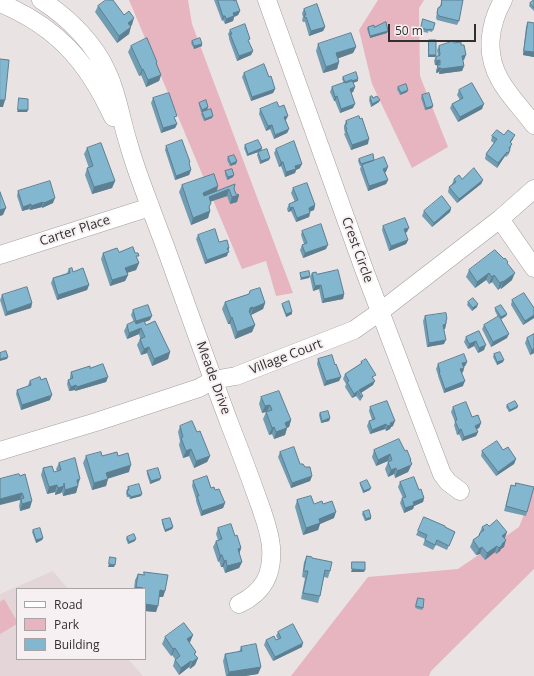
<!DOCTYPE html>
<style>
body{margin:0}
#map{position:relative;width:534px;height:676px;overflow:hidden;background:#eae3e4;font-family:"Open Sans",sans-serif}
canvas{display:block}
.legend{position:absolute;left:16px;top:588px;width:130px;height:72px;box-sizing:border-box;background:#f7f0f2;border:1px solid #a8a3a4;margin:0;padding:5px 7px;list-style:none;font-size:12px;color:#312f2f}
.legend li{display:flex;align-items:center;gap:8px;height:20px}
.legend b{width:20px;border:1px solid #a8a3a4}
.scale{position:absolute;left:388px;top:24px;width:88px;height:18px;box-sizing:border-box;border:2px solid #312f2f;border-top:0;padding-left:5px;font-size:12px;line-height:14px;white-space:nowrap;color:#312f2f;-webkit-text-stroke:3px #f7f0f2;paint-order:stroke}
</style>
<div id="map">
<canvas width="534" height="676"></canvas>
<ul class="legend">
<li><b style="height:5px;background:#fff"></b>Road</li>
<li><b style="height:11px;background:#e6b5c0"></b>Park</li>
<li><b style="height:11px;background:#83b6cf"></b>Building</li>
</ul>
<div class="scale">50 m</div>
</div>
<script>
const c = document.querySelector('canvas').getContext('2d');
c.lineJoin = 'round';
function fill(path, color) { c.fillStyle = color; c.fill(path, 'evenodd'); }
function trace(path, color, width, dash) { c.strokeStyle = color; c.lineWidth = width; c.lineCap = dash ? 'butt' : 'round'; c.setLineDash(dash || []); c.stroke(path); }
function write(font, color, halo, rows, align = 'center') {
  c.font = font + ' "Open Sans",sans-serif'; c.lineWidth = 4; c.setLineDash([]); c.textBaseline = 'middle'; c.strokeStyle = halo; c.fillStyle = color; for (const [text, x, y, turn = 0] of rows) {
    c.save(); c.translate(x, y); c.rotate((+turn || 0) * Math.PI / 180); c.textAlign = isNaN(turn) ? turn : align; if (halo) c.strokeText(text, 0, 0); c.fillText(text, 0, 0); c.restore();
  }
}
fill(new Path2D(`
 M 53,571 L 68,589 L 17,589 L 17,659 L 128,659 L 143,676 L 0,676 L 0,594 Z`), '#e3d5d8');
fill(new Path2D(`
 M 129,0 L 188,0 L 192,24 L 293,293 L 276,296 L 266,261 L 242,269 Z
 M 378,0 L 424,0 L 419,8 L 420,76 L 448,147 L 412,168 L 372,84 L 359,30 Z
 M 534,489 L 534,569 L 431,671 L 429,676 L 291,676 L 368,577 L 458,569 L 519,527 Z
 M 4,599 L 17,621 L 17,624 L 0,634 L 0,602 Z`), '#e6b5c0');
const minor = new Path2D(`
 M 41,0 C 69,18 95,44 108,74 C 118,96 121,120 128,142 C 134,164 142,185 150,206 C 156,223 163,240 169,257 C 189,313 209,369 230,425 C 241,453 251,480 261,508 C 265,520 270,533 271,547 C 273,574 264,592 239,604
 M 267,0 L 365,272 L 442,474 L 448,482 L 460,491
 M 503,0 C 489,25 485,54 500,80 C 509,96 523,110 534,125
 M 0,3 C 57,27 87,61 113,117
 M 500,219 L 534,268
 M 0,255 L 150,207
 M 0,451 L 96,422 L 199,388 L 213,380 L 236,376 L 354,330 L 381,311 L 500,219 L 534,189`);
trace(minor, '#a49e9f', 19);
trace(minor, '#fff', 18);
fill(new Path2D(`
 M 214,0 L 234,0 L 240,11 L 238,15 L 234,17 L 233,21 L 225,24 L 223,20 L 222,21 Z
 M 442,0 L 459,21 L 457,25 L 437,20 L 436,18 L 437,12 L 438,8 L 440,6 Z
 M 534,0 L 534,11 L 529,6 L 530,3 Z
 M 98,6 L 132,25 L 130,26 L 129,34 L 117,43 L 95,12 Z
 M 304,9 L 325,27 L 323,31 L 309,36 L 305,22 L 303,22 L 302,20 L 303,17 L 302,13 Z
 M 423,19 L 435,23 L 432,32 L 428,31 L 428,33 L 420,31 Z
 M 528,22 L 534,23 L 534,57 L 523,55 L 526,27 Z
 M 368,27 L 374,27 L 387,33 L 370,38 L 367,29 Z
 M 230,30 L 249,42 L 253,51 L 251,55 L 237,61 L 229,39 L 229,37 L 228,34 Z
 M 429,40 L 436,55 L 435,57 L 428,57 L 428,42 Z
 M 192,41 L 202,46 L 194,49 L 191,43 Z
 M 454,43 L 464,60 L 463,60 L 464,66 L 462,71 L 439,74 L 439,72 L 436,73 L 436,70 L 438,65 L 435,65 L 434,61 L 436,56 L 438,56 L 437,50 L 439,46 Z
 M 318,44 L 356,47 L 353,53 L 338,58 L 339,62 L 337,69 L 323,73 L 316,51 Z
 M 131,46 L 157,64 L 161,75 L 159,81 L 146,87 L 141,75 L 139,76 L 128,52 Z
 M 244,73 L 269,77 L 275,89 L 273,93 L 251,101 L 242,77 Z
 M 343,77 L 358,81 L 353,83 L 355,87 L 353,92 L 351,93 L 353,108 L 340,113 L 335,101 L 334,101 L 330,92 L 332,87 L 344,83 L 342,79 Z
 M 398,87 L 408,90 L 407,92 L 400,95 L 397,89 Z
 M 459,90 L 482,109 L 458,122 L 450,108 L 452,104 L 460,100 L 457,95 Z
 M 422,95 L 433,106 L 432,108 L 425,110 L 421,98 Z
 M 370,97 L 373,98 L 379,102 L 371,107 L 369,100 Z
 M 153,98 L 175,120 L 177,124 L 175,128 L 161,133 L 151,103 Z
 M 199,103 L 208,107 L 207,110 L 201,112 L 199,105 Z
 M 279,107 L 286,120 L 286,121 L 289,129 L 287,133 L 274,139 L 270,129 L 266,131 L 259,114 L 260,109 Z
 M 202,112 L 212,118 L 204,121 L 201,114 Z
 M 360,119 L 368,144 L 351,150 L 344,134 L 345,133 L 344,129 L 344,126 L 346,121 Z
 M 504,135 L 513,139 L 511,142 L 511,148 L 510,149 L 510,150 L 509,154 L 506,157 L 505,156 L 497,168 L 485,159 L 486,154 L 494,143 L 491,141 L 492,136 Z
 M 245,145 L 262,148 L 261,151 L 247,156 L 244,148 Z
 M 166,146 L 189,165 L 191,170 L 189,175 L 175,180 L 165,150 Z
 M 87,148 L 115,181 L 112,188 L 92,194 L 85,175 L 87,168 L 89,168 L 84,154 Z
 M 276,149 L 300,168 L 296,170 L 295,173 L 285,177 L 281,166 L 279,167 L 274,153 Z
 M 258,152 L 269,160 L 260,164 L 257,155 Z
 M 228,157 L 237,161 L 236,164 L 230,166 L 227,160 Z
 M 359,159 L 374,160 L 374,161 L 386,172 L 385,172 L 388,180 L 386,184 L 368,191 L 360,169 L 361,166 L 360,166 L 358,161 Z
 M 225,171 L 233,177 L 227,180 L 225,174 Z
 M 454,179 L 483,180 L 481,184 L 457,203 L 448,192 L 449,187 L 452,184 Z
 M 182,185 L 218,186 L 217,191 L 234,189 L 236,194 L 239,195 L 237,202 L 230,204 L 227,196 L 210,202 L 209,208 L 210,211 L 208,218 L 191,225 L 179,192 Z
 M 293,188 L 315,205 L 314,210 L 310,211 L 310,213 L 309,217 L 296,222 L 291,211 L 288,212 L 287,209 L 289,204 L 295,202 L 291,193 Z
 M 18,191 L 53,203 L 42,208 L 42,207 L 30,210 L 29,209 L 22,211 L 17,196 Z
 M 451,208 L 450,212 L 432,227 L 422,216 L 424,211 Z
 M 383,226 L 407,232 L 405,233 L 408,240 L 406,244 L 389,251 L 382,230 Z
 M 302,231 L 326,249 L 303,258 L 300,250 L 302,245 L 304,244 L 301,235 Z
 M 198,235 L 219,242 L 229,248 L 227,256 L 205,264 L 196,239 Z
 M 119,252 L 137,259 L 139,263 L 136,270 L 127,273 L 128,275 L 125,281 L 110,286 L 101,259 L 103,253 Z
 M 504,259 L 508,262 L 507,264 L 512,280 L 501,289 L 500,288 L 498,290 L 492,282 L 489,284 L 486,280 L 475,288 L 466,277 L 469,270 Z
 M 69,269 L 73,272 L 89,285 L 87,290 L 57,300 L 51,283 L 53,278 L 67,273 Z
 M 312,273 L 317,274 L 344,294 L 343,299 L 322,303 L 319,289 L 313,291 L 310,277 Z
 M 250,291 L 265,303 L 263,309 L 251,315 L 255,325 L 252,332 L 235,339 L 230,324 L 228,324 L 222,309 L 225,302 L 249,294 Z
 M 2,295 L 32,303 L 31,308 L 5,316 L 0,300 Z
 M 512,300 L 534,308 L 534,318 L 523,325 L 511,305 Z
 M 468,302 L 477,307 L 472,311 L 467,305 Z
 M 282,304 L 292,312 L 292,314 L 286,317 L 282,306 Z
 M 495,308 L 507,314 L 506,316 L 501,319 L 507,338 L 491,347 L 482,329 L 484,325 L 498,317 L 495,311 Z
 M 133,310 L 150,320 L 144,322 L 146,325 L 170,352 L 168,359 L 152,366 L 147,353 L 141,355 L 137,345 L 140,339 L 140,338 L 139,334 L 127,339 L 124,331 L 127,325 L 134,322 L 131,315 Z
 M 425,316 L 447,319 L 445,329 L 444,329 L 444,344 L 427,347 L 423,321 Z
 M 479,331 L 484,350 L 478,353 L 474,346 L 468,349 L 464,342 L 466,337 Z
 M 534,334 L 534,353 L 530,355 L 525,343 L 527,338 Z
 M 494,354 L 503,362 L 497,365 L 493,357 Z
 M 318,359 L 335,365 L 341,377 L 339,381 L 324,386 L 317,364 Z
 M 361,362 L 374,379 L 373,385 L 361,393 L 363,396 L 361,400 L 360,401 L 356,396 L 352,398 L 345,387 L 346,384 L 343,379 L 345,374 L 361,364 Z
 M 467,362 L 465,366 L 464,367 L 463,372 L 462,373 L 463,386 L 444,393 L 438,376 L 438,375 L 436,369 L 438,364 Z
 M 90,368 L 108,377 L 106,382 L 75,391 L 75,390 L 69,391 L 67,384 L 68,380 L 70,379 L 70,377 L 71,372 Z
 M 30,381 L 50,400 L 21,410 L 16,394 L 17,390 L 28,386 L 28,385 Z
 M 261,397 L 291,420 L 289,427 L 287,428 L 285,435 L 274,439 L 272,434 L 269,435 L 263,419 L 266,412 L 267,412 L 262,413 L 259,404 Z
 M 507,405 L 518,406 L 517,408 L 509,412 L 506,407 Z
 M 370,407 L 393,426 L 391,427 L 390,429 L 386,431 L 385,429 L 370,434 L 367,426 L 369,421 L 372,420 L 369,411 Z
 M 453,407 L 472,417 L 481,423 L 479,428 L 477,429 L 478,432 L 476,436 L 462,441 L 459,434 L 457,435 L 454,425 L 455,422 L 451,412 Z
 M 320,413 L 330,418 L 329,421 L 321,423 L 319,415 Z
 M 180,426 L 197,432 L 210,456 L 207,462 L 194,468 L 189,456 L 183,458 L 179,445 L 180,441 L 178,432 Z
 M 374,450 L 405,451 L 411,460 L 409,470 L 408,472 L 395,478 L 394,474 L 388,477 L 385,469 L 388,462 L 388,461 L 376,466 L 372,457 Z
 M 482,451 L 516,459 L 514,464 L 496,476 L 481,456 Z
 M 280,452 L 305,467 L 312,476 L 310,481 L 291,488 L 278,457 Z
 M 86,456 L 118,456 L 129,472 L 108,478 L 106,486 L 92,490 L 83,463 Z
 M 59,463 L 78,485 L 76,493 L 63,496 L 62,492 L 61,493 L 55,495 L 55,492 L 47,494 L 41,475 L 43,468 L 54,472 L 57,471 L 56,469 Z
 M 147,471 L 160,480 L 150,484 L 147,474 Z
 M 19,474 L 30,508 L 20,511 L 19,506 L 20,501 Z
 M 193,481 L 211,488 L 215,490 L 225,503 L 223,508 L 201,516 L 196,501 L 196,499 L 192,486 Z
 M 400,482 L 419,490 L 424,498 L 423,502 L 414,506 L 413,509 L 404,513 L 400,503 L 402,498 L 403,498 L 398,487 Z
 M 360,483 L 370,490 L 363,493 L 360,485 Z
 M 516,483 L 527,512 L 526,516 L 504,511 L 511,485 L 515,486 Z
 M 128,487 L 141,496 L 130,499 L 129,497 L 127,497 L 126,493 Z
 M 297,500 L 314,504 L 323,504 L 334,518 L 320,524 L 318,530 L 303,535 L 295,507 Z
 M 363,512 L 371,519 L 365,521 L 362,514 Z
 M 162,520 L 173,527 L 172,529 L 165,532 L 162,523 Z
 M 489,526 L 507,532 L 505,538 L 504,547 L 501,549 L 500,551 L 496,554 L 495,552 L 485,560 L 480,554 L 476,555 L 470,547 L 473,540 L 478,537 L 482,527 Z
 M 445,527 L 455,532 L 447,550 L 436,545 L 433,550 L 423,545 L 425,539 L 416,535 L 418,531 Z
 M 218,528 L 235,536 L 241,548 L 239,554 L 242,562 L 239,568 L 225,573 L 223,567 L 221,567 L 219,561 L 218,562 L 213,547 L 216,541 L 218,540 L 216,534 Z
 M 33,530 L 43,538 L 42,540 L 36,543 L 32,532 Z
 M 127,537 L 135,541 L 128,544 L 126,539 Z
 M 307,556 L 312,558 L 330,571 L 328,578 L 324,577 L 320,596 L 318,603 L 301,599 L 305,578 L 302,577 L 304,562 Z
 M 144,572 L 165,591 L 163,597 L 159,597 L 156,612 L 145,611 L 145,589 L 134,589 L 135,580 L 138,574 L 144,575 Z
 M 418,598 L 423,608 L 422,610 L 415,608 Z
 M 278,632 L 302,647 L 273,661 L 264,645 L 266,640 L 276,640 L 278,639 L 276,636 Z
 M 193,635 L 190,642 L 189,643 L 196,652 L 195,655 L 198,658 L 195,665 L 190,669 L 189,667 L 179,675 L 173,666 L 175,659 L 172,655 L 171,656 L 162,644 L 165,637 Z
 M 241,647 L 261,667 L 258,674 L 245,676 L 226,676 L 223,661 L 225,654 L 239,652 Z`), '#719db2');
fill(new Path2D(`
 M 240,11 L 238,15 L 234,17 L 233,21 L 225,24 L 226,19 L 233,13 Z
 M 223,16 L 225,16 L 223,20 L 222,21 Z
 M 134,18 L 132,25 L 125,30 L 128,23 Z
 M 131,27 L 129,34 L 117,43 L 119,36 Z
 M 325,27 L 323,31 L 309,36 L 311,31 Z
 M 388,31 L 387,33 L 370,38 L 370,36 Z
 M 202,44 L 202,46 L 194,49 L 194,46 Z
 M 356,47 L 353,53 L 334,60 L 336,53 Z
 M 253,51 L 251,55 L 237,61 L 239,56 Z
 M 524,51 L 534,52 L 534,57 L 523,55 Z
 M 429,55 L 436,55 L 435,57 L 428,57 Z
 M 466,55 L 464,60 L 461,60 L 462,56 Z
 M 440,60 L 438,65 L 435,65 L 436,61 Z
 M 339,62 L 337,69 L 323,73 L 326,67 Z
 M 464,66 L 462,71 L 439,74 L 441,69 Z
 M 438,68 L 441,68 L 439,72 L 436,73 Z
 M 143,69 L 141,75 L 139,76 L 142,70 Z
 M 161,75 L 159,81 L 146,87 L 148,80 Z
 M 358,79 L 358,81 L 344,86 L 345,83 Z
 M 355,87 L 353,92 L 348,94 L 350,89 Z
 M 275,89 L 273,93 L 251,101 L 252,97 Z
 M 408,90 L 407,92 L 400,95 L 401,93 Z
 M 337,96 L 335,101 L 334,101 L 335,97 Z
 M 0,100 L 5,100 L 3,107 L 0,107 Z
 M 380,100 L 379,102 L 371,107 L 372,104 Z
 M 355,104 L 353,108 L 340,113 L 341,109 Z
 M 484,104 L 482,109 L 458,122 L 460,117 Z
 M 433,106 L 432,108 L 425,110 L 426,108 Z
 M 208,107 L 207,110 L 201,112 L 202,110 Z
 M 18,110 L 28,110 L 27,112 L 17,112 Z
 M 213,116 L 212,118 L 204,121 L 205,119 Z
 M 288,116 L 286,120 L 283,122 L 284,117 Z
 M 177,124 L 175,128 L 161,133 L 163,128 Z
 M 272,125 L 270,129 L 266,131 L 268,126 Z
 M 289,129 L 287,133 L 274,139 L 275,135 Z
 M 515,135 L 513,139 L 508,146 L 510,142 Z
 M 369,139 L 368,144 L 351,150 L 352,145 Z
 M 262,148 L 261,151 L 247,156 L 248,154 Z
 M 507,152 L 505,156 L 497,168 L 498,163 Z
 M 270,158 L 269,160 L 260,164 L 261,161 Z
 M 237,161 L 236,164 L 230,166 L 231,164 Z
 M 281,162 L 283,162 L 281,166 L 279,167 Z
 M 302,164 L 300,168 L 296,170 L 295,173 L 285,177 L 286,172 L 295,166 Z
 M 388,167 L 386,172 L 382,173 L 383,169 Z
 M 191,170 L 189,175 L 175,180 L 176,176 Z
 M 234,175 L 233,177 L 227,180 L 228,177 Z
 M 388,180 L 386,184 L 368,191 L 369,186 Z
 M 483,180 L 481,184 L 457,203 L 459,199 Z
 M 115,181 L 112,188 L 92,194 L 94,187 Z
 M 218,186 L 216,193 L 200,200 L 203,193 Z
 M 229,189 L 227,196 L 206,203 L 209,197 Z
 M 239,195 L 237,202 L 230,204 L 232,197 Z
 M 55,198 L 53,203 L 42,208 L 44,203 Z
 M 43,202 L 42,207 L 30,210 L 31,206 Z
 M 211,203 L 208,209 L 210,211 L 208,218 L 191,225 L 193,218 Z
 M 31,204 L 29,209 L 22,211 L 23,207 Z
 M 315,205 L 314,210 L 307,213 L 309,208 Z
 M 293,207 L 291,211 L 288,212 L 290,208 Z
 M 6,208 L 3,215 L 0,216 L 0,210 Z
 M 451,208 L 450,212 L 432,227 L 434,223 Z
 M 310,213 L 309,217 L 296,222 L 297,218 Z
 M 409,228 L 407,232 L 402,234 L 404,229 Z
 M 408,240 L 406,244 L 389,251 L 391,246 Z
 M 328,245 L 326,249 L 303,258 L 305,253 Z
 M 229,248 L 227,256 L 205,264 L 207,260 Z
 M 139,263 L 136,270 L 123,274 L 125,268 Z
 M 489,273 L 486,280 L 475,288 L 477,282 Z
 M 515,273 L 512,280 L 501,289 L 503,282 Z
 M 128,275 L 125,281 L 110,286 L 112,280 Z
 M 494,275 L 492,282 L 489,284 L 492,277 Z
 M 310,276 L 309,278 L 300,280 L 301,278 Z
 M 503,281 L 500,288 L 498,290 L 500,283 Z
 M 89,285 L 87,290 L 57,300 L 58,295 Z
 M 321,285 L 319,289 L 313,291 L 315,286 Z
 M 344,294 L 343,299 L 322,303 L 324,299 Z
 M 32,303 L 31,308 L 5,316 L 7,312 Z
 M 265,303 L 263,309 L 251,315 L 253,308 Z
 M 478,304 L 477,307 L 472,311 L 473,308 Z
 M 253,307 L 250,313 L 249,314 L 250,308 Z
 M 292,312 L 292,314 L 286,317 L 286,314 Z
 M 507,314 L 506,316 L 500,320 L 501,317 Z
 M 534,315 L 534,318 L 523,325 L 525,321 Z
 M 152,316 L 150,320 L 135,326 L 136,321 Z
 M 232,317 L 230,324 L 228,324 L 231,318 Z
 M 446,324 L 445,329 L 441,329 L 443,325 Z
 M 255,325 L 252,332 L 235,339 L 237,332 Z
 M 141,328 L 139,334 L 127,339 L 129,333 Z
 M 509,334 L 507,338 L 491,347 L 493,342 Z
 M 446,340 L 444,344 L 427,347 L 429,343 Z
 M 476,341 L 474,346 L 468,349 L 469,344 Z
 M 486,345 L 484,350 L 478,353 L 479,348 Z
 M 149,347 L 147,353 L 141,355 L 144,349 Z
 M 534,349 L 534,353 L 530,355 L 532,350 Z
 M 170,352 L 168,359 L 152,366 L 154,359 Z
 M 8,357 L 7,359 L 0,361 L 0,359 Z
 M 504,360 L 503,362 L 497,365 L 497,362 Z
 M 467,362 L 465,366 L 461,368 L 462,363 Z
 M 464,368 L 463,372 L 459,374 L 460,369 Z
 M 108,377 L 106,382 L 75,391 L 77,387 Z
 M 341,377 L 339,381 L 324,386 L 326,381 Z
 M 375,381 L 373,385 L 359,394 L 359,390 Z
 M 465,381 L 463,386 L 444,393 L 445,389 Z
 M 76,385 L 75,390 L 69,391 L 71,387 Z
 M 358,391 L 356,396 L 352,398 L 354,394 Z
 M 52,395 L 50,400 L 21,410 L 22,405 Z
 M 270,405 L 267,411 L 262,413 L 265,406 Z
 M 518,406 L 517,408 L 509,412 L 510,410 Z
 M 330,418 L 329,421 L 321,423 L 322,421 Z
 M 291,420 L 289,427 L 283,429 L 285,423 Z
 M 395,421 L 393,426 L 391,427 L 390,429 L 386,431 L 387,426 L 390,423 Z
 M 481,423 L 479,428 L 474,430 L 475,426 Z
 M 386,424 L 385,429 L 370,434 L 372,430 Z
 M 274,427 L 272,434 L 269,435 L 272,428 Z
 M 287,428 L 285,435 L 274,439 L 276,432 Z
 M 461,429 L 459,434 L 457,435 L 459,430 Z
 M 478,432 L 476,436 L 462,441 L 464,437 Z
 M 191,449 L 189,456 L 183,458 L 186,451 Z
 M 390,454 L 388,461 L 376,466 L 378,460 Z
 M 210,456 L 207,462 L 194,468 L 196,461 Z
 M 516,459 L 514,464 L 496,476 L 498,472 Z
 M 410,460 L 411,460 L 409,466 L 412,464 L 408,472 L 395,478 L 397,471 Z
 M 131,465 L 129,472 L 104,480 L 106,473 Z
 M 396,468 L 394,474 L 388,477 L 391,470 Z
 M 312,476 L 310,481 L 291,488 L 292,483 Z
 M 161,478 L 160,480 L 150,484 L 151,481 Z
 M 80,479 L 78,485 L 77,480 Z
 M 108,479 L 106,486 L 92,490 L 94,483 Z
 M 57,485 L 55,492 L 47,494 L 49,487 Z
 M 64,486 L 61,493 L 55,495 L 58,488 Z
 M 78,486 L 76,493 L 63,496 L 65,490 Z
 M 371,488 L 370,490 L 363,493 L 364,491 Z
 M 22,493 L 20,500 L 0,505 L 0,499 Z
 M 142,494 L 141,496 L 130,499 L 131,497 Z
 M 424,498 L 423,502 L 414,506 L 413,509 L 404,513 L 405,508 L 413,502 Z
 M 32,501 L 30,508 L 20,511 L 22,504 Z
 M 225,503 L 223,508 L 201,516 L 202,511 Z
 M 336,512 L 334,518 L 320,524 L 318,530 L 303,535 L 306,528 L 319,519 Z
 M 371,517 L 371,519 L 365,521 L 366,519 Z
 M 173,527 L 172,529 L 165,532 L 165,530 Z
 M 507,532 L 504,539 L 502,536 Z
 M 43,538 L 42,540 L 36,543 L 36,540 Z
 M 136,539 L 135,541 L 128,544 L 129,542 Z
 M 506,540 L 504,547 L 501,549 L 500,551 L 496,554 L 499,548 L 502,544 Z
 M 497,546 L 495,552 L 485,560 L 487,553 Z
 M 482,547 L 480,554 L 476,555 L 479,549 Z
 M 241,548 L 239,555 L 238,549 Z
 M 220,555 L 222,555 L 219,561 L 218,562 Z
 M 226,560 L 223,567 L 221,567 L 224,561 Z
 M 242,562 L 239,568 L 225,573 L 227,566 Z
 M 109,564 L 115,565 L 114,567 L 108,567 Z
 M 352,569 L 365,570 L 364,572 L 351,572 Z
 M 136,587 L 143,588 L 142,589 L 135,589 Z
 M 160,590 L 165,591 L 163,597 L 158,597 Z
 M 145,604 L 158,606 L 156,612 L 145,611 Z
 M 193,635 L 190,642 L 185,646 L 187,639 Z
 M 303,643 L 302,647 L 273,661 L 275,657 Z
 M 175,648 L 172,655 L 171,656 L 173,649 Z
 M 198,658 L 195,665 L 190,669 L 192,662 Z
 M 191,661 L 189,667 L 179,675 L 181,668 Z
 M 261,667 L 258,674 L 245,676 L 227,676 L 229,672 Z`), '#5c7f91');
const building = new Path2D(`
 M 106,0 L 113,0 L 124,15 L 129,11 L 134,18 L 128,23 L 131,27 L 119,36 L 98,6 Z
 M 218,0 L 234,0 L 234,1 L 236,0 L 240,11 L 233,13 L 234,16 L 226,19 L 225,16 L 223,16 Z
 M 442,0 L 463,0 L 459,21 L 439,16 L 437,13 L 438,8 L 441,6 Z
 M 534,0 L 534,8 L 530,3 Z
 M 317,4 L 325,27 L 311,31 L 306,17 L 305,18 L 304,15 L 306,15 L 304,9 Z
 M 423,19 L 435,23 L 433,30 L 429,29 L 429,30 L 421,28 Z
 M 386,22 L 388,31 L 370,36 L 368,27 L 374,25 L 374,27 Z
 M 528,22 L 534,23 L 534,52 L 524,51 Z
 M 245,24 L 250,39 L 248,40 L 253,51 L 239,56 L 230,34 L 232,34 L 230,30 Z
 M 351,33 L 356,47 L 336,53 L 339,62 L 326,67 L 318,44 Z
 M 147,38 L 157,62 L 156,63 L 161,75 L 148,80 L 143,69 L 142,70 L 131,46 Z
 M 200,38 L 202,44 L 194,46 L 192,41 Z
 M 429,40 L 436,40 L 436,55 L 429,55 Z
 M 454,41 L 454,43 L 461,42 L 461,45 L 464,45 L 466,55 L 462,56 L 464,66 L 441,69 L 441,68 L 438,68 L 437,65 L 440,65 L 440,60 L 436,61 L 436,56 L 439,56 L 440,55 L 439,46 Z
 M 0,59 L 9,60 L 5,100 L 0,100 Z
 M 264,64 L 269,77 L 271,76 L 275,89 L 252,97 L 244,73 Z
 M 356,72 L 358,79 L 345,83 L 343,77 Z
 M 352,80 L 355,87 L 350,89 L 355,104 L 341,109 L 337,96 L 335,97 L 332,87 Z
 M 472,83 L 484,104 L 460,117 L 452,104 L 463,98 L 459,90 Z
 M 406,84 L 408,90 L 401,93 L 398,87 Z
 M 169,93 L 177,116 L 174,117 L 177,124 L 163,128 L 153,98 Z
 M 429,93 L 433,106 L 426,108 L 422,95 Z
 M 372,96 L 373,98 L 377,96 L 380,100 L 372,104 L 370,97 Z
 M 19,98 L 28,99 L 28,110 L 18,110 Z
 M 206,100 L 208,107 L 202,110 L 199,103 Z
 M 277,102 L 279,107 L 284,105 L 288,116 L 284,117 L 289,129 L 275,135 L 272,125 L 268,126 L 260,109 Z
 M 211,109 L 213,116 L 205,119 L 202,112 Z
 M 359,116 L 360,119 L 362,118 L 369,139 L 352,145 L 346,130 L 347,129 L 345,125 L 347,124 L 346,121 Z
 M 497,130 L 504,135 L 508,130 L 515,135 L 510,142 L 512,144 L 509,148 L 510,150 L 508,153 L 507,152 L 498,163 L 486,154 L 497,139 L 492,136 Z
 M 182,140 L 190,162 L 189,163 L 191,170 L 176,176 L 166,146 Z
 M 258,140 L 262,148 L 248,154 L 245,145 Z
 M 294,141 L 302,164 L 295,166 L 296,169 L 286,172 L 283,162 L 281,162 L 276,149 Z
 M 101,143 L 115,181 L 94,187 L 87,168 L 93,166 L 87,148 Z
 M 267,149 L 270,158 L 261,161 L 258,152 Z
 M 373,154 L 374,160 L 361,164 L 359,159 Z
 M 234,155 L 237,161 L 231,164 L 228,157 Z
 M 384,157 L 388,167 L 383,169 L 388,180 L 369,186 L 362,165 Z
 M 474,168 L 483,180 L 459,199 L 449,187 L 456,182 L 454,179 L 459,175 L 462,179 Z
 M 232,169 L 234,175 L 228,177 L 225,171 Z
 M 214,174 L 218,186 L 203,193 L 204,196 L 235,184 L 234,189 L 236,194 L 239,195 L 232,197 L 229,189 L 209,197 L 211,203 L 209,207 L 210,211 L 193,218 L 182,185 Z
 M 50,181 L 55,198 L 44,203 L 43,202 L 31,206 L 31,204 L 23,207 L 18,191 Z
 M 307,183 L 315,205 L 309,208 L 310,213 L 297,218 L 293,207 L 290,208 L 289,204 L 298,200 L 293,188 Z
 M 0,192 L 6,208 L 0,210 Z
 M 442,196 L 451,208 L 434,223 L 424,211 Z
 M 405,218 L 409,228 L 404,229 L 408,240 L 391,246 L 383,226 Z
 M 321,224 L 328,245 L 305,253 L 302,245 L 307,243 L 302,231 Z
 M 215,229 L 219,242 L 227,240 L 229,248 L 227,248 L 229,252 L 207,260 L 198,235 Z
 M 133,247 L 135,253 L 138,253 L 139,256 L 136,256 L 139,263 L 125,268 L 128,275 L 112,280 L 103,253 L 117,248 L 119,252 Z
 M 495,250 L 504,259 L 505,258 L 508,262 L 507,263 L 515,273 L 503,282 L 503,281 L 500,283 L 494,275 L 492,277 L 489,273 L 477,282 L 469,270 Z
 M 72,268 L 73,272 L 83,268 L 89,285 L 58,295 L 53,278 L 70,273 L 69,269 Z
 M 338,270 L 344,294 L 324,299 L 321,285 L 315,286 L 312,273 L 316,272 L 317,274 Z
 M 309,271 L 310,276 L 301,278 L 300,273 Z
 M 27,287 L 32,303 L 7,312 L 2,295 Z
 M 260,288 L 265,303 L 253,308 L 253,307 L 250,308 L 250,310 L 249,311 L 255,325 L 237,332 L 232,317 L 231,318 L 225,302 L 249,294 L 250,291 Z
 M 524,293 L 534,308 L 534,315 L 525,321 L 512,300 Z
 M 473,298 L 478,304 L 473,308 L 468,302 Z
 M 289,301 L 292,312 L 286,314 L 282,304 Z
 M 148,305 L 152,316 L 136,321 L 133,310 Z
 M 501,305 L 507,314 L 501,317 L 495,308 Z
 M 446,313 L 447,319 L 446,320 L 446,324 L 443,325 L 446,340 L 429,343 L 425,316 Z
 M 499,316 L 509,334 L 493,342 L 484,325 Z
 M 135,321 L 136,324 L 144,321 L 146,325 L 155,321 L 170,352 L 154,359 L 149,347 L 144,349 L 140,339 L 145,337 L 141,328 L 129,333 L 127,325 Z
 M 479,331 L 486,345 L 479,348 L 476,341 L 469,344 L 466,337 Z
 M 534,334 L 534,349 L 532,350 L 527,338 Z
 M 6,351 L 8,357 L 0,359 L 0,353 Z
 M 500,352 L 504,360 L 497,362 L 494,354 Z
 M 464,354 L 467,362 L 462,363 L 464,368 L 460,369 L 465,381 L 445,389 L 439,372 L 440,372 L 438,364 Z
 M 332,355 L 335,365 L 336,364 L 341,377 L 326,381 L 318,359 Z
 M 366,359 L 376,375 L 372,377 L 375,381 L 359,390 L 363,396 L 361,397 L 358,391 L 354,394 L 347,382 L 349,381 L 345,374 L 362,363 L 361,362 Z
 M 103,364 L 108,377 L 77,387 L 76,385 L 71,387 L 68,380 L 73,378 L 71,372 L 90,366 L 90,368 Z
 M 40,377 L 41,380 L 46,378 L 52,395 L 22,405 L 17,390 L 31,385 L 30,381 Z
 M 279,391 L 291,420 L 285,423 L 287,428 L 276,432 L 274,427 L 272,428 L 266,412 L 272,410 L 270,405 L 265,406 L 261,397 Z
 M 387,401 L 395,421 L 390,423 L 391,425 L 387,426 L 386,424 L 372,430 L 369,421 L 375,419 L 370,407 Z
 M 515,401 L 518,406 L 510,410 L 507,405 Z
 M 466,402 L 472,417 L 478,415 L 481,423 L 475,426 L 478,432 L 464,437 L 461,429 L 459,430 L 455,421 L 457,420 L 453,407 Z
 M 328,411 L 330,418 L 322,421 L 320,413 Z
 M 192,421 L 197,432 L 200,431 L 210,456 L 196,461 L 191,449 L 186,451 L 181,438 L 183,437 L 180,426 Z
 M 399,439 L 405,451 L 407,450 L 411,460 L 410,460 L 412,464 L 411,465 L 397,471 L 396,468 L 391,470 L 388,462 L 392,460 L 390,454 L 378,460 L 374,450 Z
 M 497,441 L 503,450 L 508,447 L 516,459 L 498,472 L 482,451 Z
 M 294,447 L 300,464 L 303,464 L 305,467 L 310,467 L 312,476 L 292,483 L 280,452 Z
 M 101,452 L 102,456 L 117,452 L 118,456 L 128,453 L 131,465 L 106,473 L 108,479 L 94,483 L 86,456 Z
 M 75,458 L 80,479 L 77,480 L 78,486 L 65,490 L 64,483 L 64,486 L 58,488 L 57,485 L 49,487 L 43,468 L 52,466 L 54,472 L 61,470 L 59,463 Z
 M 158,468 L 161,478 L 151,481 L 147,471 Z
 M 19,474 L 20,476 L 25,474 L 32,501 L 22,504 L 21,499 L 24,498 L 22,493 L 0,499 L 0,479 Z
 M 207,476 L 211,488 L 214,487 L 215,490 L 219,489 L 225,503 L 202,511 L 197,496 L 199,496 L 193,481 Z
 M 414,477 L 419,490 L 421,489 L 424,498 L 413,502 L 414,505 L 405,508 L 402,498 L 406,497 L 400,482 Z
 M 367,480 L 371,488 L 364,491 L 360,483 Z
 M 516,483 L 534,487 L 527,512 L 506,506 L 511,485 L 515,486 Z
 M 139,484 L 142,494 L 131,497 L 130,495 L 128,495 L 127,490 L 129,490 L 128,487 Z
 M 311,496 L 314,504 L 322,501 L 323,504 L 332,501 L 336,512 L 319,519 L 320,523 L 306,528 L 297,500 Z
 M 369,510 L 371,517 L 366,519 L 363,512 Z
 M 424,517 L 445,526 L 445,527 L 455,532 L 449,546 L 437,540 L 435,545 L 425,540 L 427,535 L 418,531 Z
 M 170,518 L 173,527 L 165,530 L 162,520 Z
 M 497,520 L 507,532 L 502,536 L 506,540 L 502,544 L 502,545 L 499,548 L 497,546 L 487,553 L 482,547 L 479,549 L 473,540 L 480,535 L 479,534 L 484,530 L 482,527 L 487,524 L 489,526 Z
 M 231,524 L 235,536 L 237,535 L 241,548 L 238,549 L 242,562 L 227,566 L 226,560 L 224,561 L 222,555 L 220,555 L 216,541 L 222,539 L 218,528 Z
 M 40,528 L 43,538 L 36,540 L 33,530 Z
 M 134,534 L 136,539 L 129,542 L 127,537 Z
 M 307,556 L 312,557 L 312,558 L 332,562 L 330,571 L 325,570 L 320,596 L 303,593 L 308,571 L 304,571 Z
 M 110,557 L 116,558 L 115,565 L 109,564 Z
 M 352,562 L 365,562 L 365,570 L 352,569 Z
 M 144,572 L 168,575 L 165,591 L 160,590 L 158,606 L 145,604 L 145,589 L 143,589 L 143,588 L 136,587 L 138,574 L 144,575 Z
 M 418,598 L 424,599 L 423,608 L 416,606 Z
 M 184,623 L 193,635 L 187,639 L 196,652 L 194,654 L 198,658 L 192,662 L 191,661 L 181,668 L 175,660 L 180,656 L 175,648 L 173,649 L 165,637 Z
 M 293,624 L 303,643 L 275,657 L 266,640 L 274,636 L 276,640 L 281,638 L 278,632 Z
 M 256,644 L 261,667 L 229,672 L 225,654 L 242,651 L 241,647 Z`);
fill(building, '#83b6cf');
trace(building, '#5c7f91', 1);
write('13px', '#312f2f', '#f7f0f2', [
 ["Carter Place",75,231,-18],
 ["Crest Circle",357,250,70],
 ["Village Court",286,357,-21],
 ["Meade Drive",213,378,70]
]);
</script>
